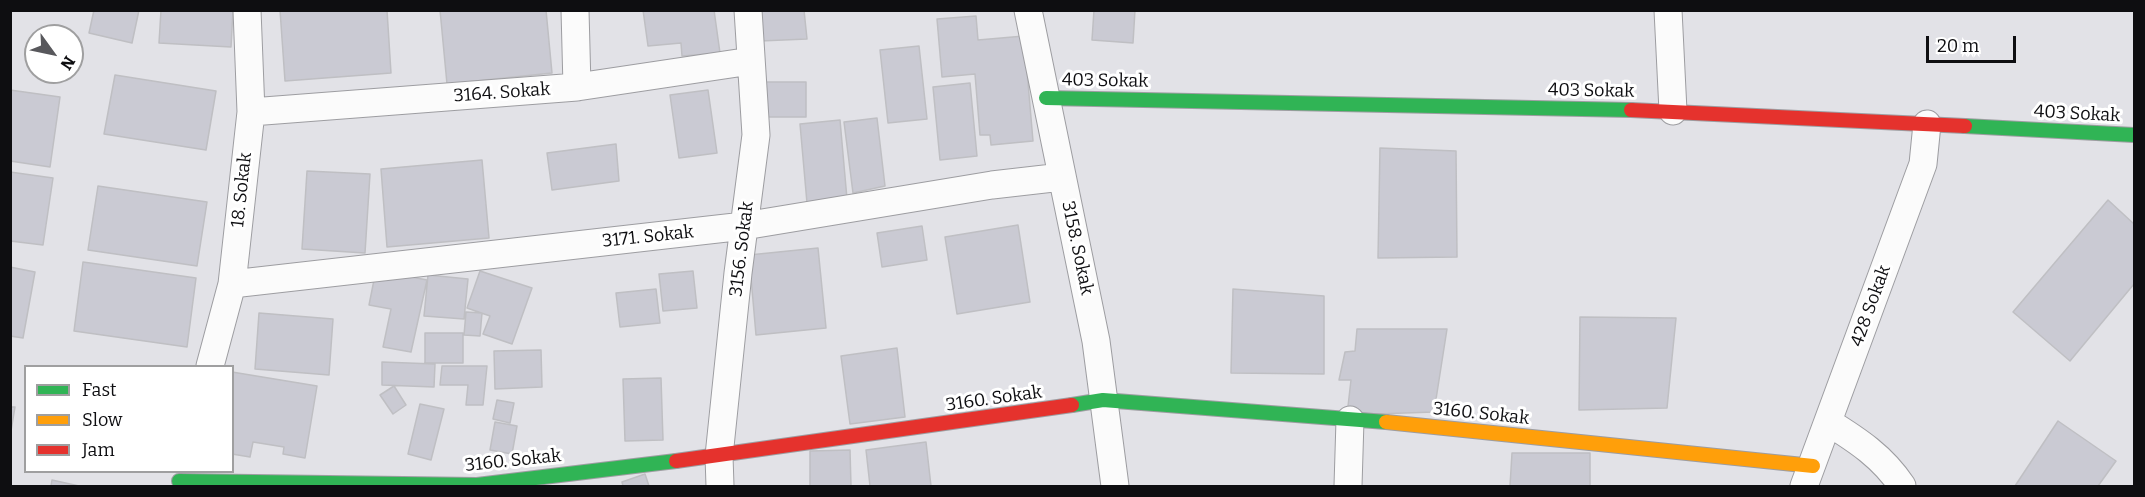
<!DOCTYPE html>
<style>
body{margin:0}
#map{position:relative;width:2145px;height:497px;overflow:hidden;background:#e2e2e7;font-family:Bitter,serif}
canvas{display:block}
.frame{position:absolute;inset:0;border:12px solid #0e0e11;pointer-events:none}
.legend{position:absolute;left:24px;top:365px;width:210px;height:108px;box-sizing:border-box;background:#fff;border:2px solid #9f9fa0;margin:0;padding:8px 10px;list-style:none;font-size:18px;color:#0e0e11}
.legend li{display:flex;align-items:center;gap:12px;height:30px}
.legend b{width:30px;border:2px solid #9f9fa0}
.north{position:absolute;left:24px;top:24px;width:60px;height:60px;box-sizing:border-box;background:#fff;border:2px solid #9f9fa0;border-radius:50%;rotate:123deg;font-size:16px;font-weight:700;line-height:24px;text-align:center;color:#0e0e11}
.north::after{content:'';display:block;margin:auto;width:21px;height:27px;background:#58585c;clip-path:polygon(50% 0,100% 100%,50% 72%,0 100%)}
.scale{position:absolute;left:1926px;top:36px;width:90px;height:27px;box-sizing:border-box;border:3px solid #0e0e11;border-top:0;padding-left:8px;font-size:18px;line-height:21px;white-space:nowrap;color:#0e0e11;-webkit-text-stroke:4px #fff;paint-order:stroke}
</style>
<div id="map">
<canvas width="2145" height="497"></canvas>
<div class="frame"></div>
<ul class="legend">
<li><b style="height:8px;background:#30b455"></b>Fast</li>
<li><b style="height:8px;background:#ff9f0a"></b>Slow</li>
<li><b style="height:8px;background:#e5322d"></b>Jam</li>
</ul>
<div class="north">N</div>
<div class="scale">20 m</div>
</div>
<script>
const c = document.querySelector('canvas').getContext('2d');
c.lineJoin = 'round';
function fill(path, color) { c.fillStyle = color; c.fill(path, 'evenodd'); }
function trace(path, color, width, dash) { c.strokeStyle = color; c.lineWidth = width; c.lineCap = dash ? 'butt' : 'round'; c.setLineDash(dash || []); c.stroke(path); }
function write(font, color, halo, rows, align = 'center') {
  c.font = font + ' Bitter,serif'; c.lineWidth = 6; c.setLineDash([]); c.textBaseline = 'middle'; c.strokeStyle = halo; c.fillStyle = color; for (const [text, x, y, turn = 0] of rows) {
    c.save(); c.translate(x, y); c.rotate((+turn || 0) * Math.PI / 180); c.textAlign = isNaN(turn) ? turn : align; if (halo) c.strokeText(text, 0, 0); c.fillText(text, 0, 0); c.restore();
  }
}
const building = new Path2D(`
 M 94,10 L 139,10 L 132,43 L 89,33 Z
 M 161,10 L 233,10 L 231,47 L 159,43 Z
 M 280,10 L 387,10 L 391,73 L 285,81 Z
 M 440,10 L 546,10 L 552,73 L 447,84 Z
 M 643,10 L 714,10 L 720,53 L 682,56 L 681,43 L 648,46 Z
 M 757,10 L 804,10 L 807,39 L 760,41 Z
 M 1094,10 L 1135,10 L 1133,43 L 1092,40 Z
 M 976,16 L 978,40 L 1024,36 L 1033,141 L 991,145 L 990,135 L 980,135 L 975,74 L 942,77 L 937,19 Z
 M 919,46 L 927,119 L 888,123 L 880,50 Z
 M 115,75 L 216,91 L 206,150 L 104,134 Z
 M 766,82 L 806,82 L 806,117 L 766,117 Z
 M 970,83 L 977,156 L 940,160 L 933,87 Z
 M 10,90 L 60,97 L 50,167 L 10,161 Z
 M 708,90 L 717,153 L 679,158 L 670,95 Z
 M 877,118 L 885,186 L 853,193 L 844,122 Z
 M 840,120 L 847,199 L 807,203 L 800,124 Z
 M 616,144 L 619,181 L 552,190 L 547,153 Z
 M 1380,148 L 1456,151 L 1457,257 L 1378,258 Z
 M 482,160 L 489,238 L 387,247 L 381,169 Z
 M 307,171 L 370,174 L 365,253 L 302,249 Z
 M 10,172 L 53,178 L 43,245 L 10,241 Z
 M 98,186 L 207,202 L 197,266 L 88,250 Z
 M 2108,200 L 2134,224 L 2134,284 L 2070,361 L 2013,312 Z
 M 1018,225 L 1030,302 L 957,314 L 945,237 Z
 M 922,226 L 927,260 L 882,267 L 877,233 Z
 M 818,248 L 826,328 L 756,335 L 749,255 Z
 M 83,262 L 196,278 L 187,347 L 74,331 Z
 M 10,267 L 35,272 L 23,338 L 10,336 Z
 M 376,270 L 427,280 L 411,352 L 383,347 L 391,309 L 369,305 Z
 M 480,271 L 532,288 L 512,344 L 483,334 L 490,316 L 467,308 Z
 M 693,271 L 697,308 L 663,311 L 659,274 Z
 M 428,275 L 468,279 L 464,319 L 424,316 Z
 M 656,289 L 660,323 L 620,327 L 616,293 Z
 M 1233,289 L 1324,296 L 1324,374 L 1231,373 Z
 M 466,312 L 482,313 L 480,336 L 464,335 Z
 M 259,313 L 333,319 L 329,375 L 255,369 Z
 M 1580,317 L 1676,318 L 1667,408 L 1579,410 Z
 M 1357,329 L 1447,329 L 1434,412 L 1347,415 L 1351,380 L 1339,380 L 1345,352 L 1355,351 Z
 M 425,333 L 463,333 L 463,363 L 425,363 Z
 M 897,348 L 905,417 L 850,424 L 841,356 Z
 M 541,350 L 542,387 L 495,389 L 494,351 Z
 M 382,362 L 435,364 L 434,387 L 382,385 Z
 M 442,366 L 487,366 L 483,405 L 466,405 L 468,385 L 440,385 Z
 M 232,372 L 317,386 L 305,458 L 283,454 L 284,447 L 253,442 L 250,457 L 232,454 Z
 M 661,378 L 663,440 L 625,441 L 623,379 Z
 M 394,386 L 406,405 L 393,414 L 380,395 Z
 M 497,400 L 514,403 L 510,423 L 493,419 Z
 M 420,404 L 444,409 L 431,460 L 408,454 Z
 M 10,407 L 15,407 L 10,437 Z
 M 2058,421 L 2116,461 L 2098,486 L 2015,486 Z
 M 495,422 L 517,426 L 512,454 L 490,450 Z
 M 926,442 L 931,486 L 870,486 L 866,450 Z
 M 850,450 L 851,486 L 810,486 L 810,451 Z
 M 1512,453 L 1590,453 L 1590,486 L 1510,486 Z
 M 645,474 L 649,486 L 623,486 L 622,482 Z
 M 52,480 L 79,486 L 51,486 Z`);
fill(building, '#cacad3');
trace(building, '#bfbfc3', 1.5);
const street = new Path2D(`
 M 575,10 L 577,87
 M 1028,10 L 1096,341 L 1115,486
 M 1668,10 L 1673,111
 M 251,112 L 577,87 L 751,61
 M 232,284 L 744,226 L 992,185 L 1062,177
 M 210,366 L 232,284 L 251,112 L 247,10
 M 1828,422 C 1857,440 1883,457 1902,486
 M 720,486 L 719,456 L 738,273 L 756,135 L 748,10
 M 1348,486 L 1350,420
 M 1804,486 L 1923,164 L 1927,124`);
const fast = new Path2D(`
 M 1046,98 L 1631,110
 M 1965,126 L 2134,135
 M 1072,405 L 1103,400 L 1386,422
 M 179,481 L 477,485 L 676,461`);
const slow = new Path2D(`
 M 1386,422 L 1813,466`);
const jam = new Path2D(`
 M 1631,110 L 1965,126
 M 676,461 L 1072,405`);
trace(street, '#9d9da1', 29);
trace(fast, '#9d9da1', 16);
trace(slow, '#9d9da1', 16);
trace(jam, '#9d9da1', 16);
trace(street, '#fbfbfb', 27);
trace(fast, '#30b455', 14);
trace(slow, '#ff9f0a', 14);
trace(jam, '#e5322d', 14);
write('18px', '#0e0e11', '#fff', [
 ["403 Sokak",1105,81,1],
 ["403 Sokak",1591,91,1],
 ["3164. Sokak",502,93,-4],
 ["403 Sokak",2077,114,3],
 ["18. Sokak",242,190,-84],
 ["3171. Sokak",648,237,-6],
 ["3158. Sokak",1077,248,78],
 ["3156. Sokak",742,249,-83],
 ["428 Sokak",1871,306,-70],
 ["3160. Sokak",994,399,-8],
 ["3160. Sokak",1481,414,6],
 ["3160. Sokak",513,461,-6]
]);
</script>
